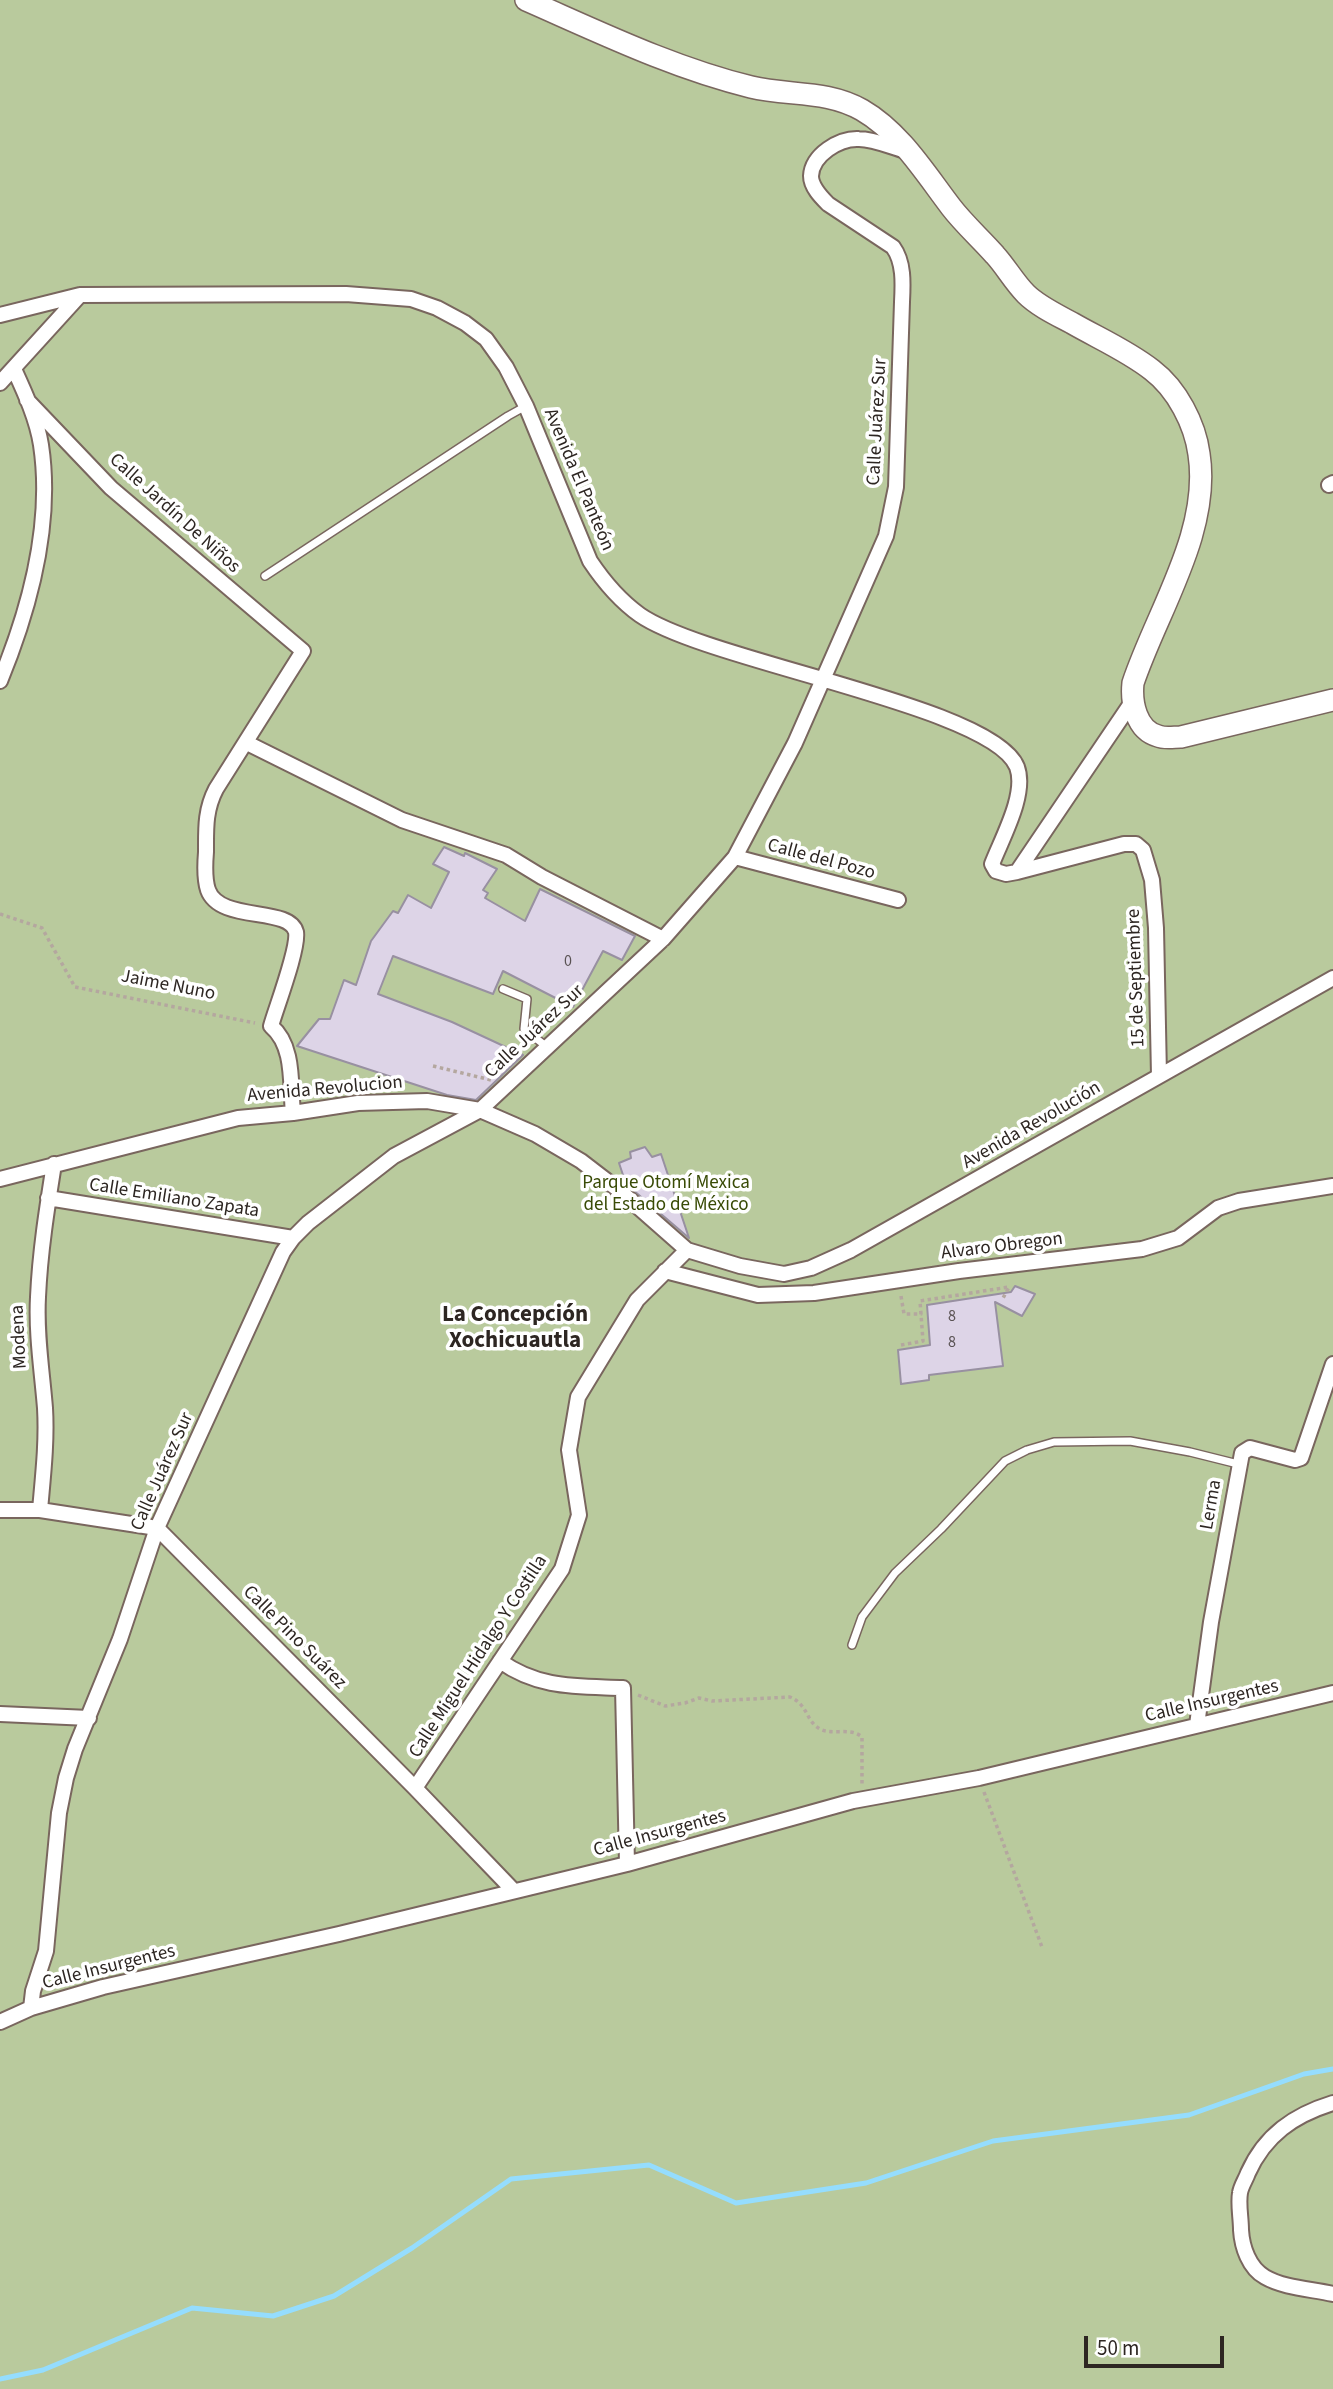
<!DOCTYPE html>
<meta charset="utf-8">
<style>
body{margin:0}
#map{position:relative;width:1333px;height:2389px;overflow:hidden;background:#ffeee5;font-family:"Source Sans 3",sans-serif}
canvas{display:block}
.scale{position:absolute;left:1084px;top:2336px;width:140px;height:32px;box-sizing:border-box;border:4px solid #2d2622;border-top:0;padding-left:9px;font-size:21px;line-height:24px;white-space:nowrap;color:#2d2622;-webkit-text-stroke:5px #fff;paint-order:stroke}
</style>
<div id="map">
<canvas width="1333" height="2389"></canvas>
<div class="scale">50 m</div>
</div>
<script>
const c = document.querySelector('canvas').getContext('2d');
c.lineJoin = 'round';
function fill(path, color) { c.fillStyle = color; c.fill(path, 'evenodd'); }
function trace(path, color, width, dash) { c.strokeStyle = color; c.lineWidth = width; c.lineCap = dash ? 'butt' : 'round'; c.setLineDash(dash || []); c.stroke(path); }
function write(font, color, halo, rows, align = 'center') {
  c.font = font + ' "Source Sans 3",sans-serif'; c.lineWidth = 7; c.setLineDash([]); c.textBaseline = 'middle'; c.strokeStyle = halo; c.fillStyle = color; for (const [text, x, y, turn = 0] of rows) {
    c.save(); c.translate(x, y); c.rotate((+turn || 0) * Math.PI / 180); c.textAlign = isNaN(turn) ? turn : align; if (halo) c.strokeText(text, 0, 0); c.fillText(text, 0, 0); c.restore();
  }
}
fill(new Path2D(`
 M 0,0 L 1333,0 L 1333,2389 L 0,2389 Z`), '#b9ca9d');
trace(new Path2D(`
 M 0,2379 L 43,2370 L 192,2308 L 273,2316 L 334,2296 L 412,2248 L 511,2179 L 649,2165 L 736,2203 L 866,2183 L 993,2141 L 1189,2115 L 1304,2074 L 1333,2069`), '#95ddfe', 5);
const building = new Path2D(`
 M 444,847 L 464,856 L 465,853 L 497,869 L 483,890 L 488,893 L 485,898 L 525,921 L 540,889 L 635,936 L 622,960 L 603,951 L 573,1007 L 503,971 L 493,994 L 393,956 L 378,994 L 452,1022 L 523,1055 L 476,1100 L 447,1095 L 297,1046 L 319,1019 L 330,1019 L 344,980 L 356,985 L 371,941 L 393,911 L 398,913 L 408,895 L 431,908 L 449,872 L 433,864 Z
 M 645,1147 L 652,1157 L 661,1154 L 689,1238 L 626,1184 L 619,1163 L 631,1158 L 630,1152 Z
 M 1015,1286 L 1035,1294 L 1022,1316 L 995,1302 L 1003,1366 L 929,1375 L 929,1380 L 901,1384 L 898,1350 L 930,1345 L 927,1305 L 1011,1292 Z`);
fill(building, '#ddd4e7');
trace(building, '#9890a1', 2);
const lane = new Path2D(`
 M 265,576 L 508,416 L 526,406
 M 503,989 L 527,999 L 524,1029 L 547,1047
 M 852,1645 L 862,1617 L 895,1573 L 941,1529 L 1005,1461 L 1027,1450 L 1054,1442 L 1130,1441 L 1190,1452 L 1238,1464`);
const street = new Path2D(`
 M 0,315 L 80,295 L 346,294 L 411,299 L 437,308 L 465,323 L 486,339 L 506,367 L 526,406 L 590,561 C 604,582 619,600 640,615 C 708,662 993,706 1017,767 C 1027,794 1002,838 992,864 L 996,871 L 1006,874 L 1017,872 L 1124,844 L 1136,844 L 1143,850 L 1152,880 L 1156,928 L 1159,1076
 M 0,383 L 80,295
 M 27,400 L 111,488 L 303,651 L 216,789 C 205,810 206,829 206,852 C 205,864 204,878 208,890 C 220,923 289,906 296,932 C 299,948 276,1008 271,1026 C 295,1046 290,1085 293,1113
 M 1329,485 L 1333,483
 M 0,681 C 30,608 53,525 41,445 C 37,419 25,393 14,369
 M 247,743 L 402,820 L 506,855 L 542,877 L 663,939
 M 735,857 L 898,900
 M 1017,872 L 1132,702
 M 0,1179 L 238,1118 L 293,1113 L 358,1103 L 427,1101 L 480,1110 L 535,1134 L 581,1161 L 620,1191 L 687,1250 L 740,1266 L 784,1274 L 811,1268 L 851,1250 L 1333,978
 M 48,1198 L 293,1238
 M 665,1271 L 758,1295 L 814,1293 L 959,1271 L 1142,1249 L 1178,1238 L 1218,1208 L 1239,1201 L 1333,1186
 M 0,1510 L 40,1510 L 157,1528 L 415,1788 L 513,1890
 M 40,1510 C 43,1476 47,1442 45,1408 C 42,1371 36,1334 38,1297 C 40,1252 47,1208 54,1164
 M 500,1661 C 539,1689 577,1686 623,1688 L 627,1864
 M 0,1714 L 89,1718
 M 1197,1725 L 1211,1622 L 1242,1453 L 1250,1448 L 1295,1460 L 1301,1458 L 1333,1364
 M 415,1788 L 562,1569 L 579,1515 L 569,1450 L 578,1397 L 637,1300 L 687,1250
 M 31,2008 L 33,1991 L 46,1951 L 59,1813 L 66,1778 L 75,1749 L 120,1639 L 157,1528 L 283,1252 L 293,1238 L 308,1223 L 394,1156 L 480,1110 L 663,939 L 735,857 L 795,743 L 886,536 L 896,487 L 902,302 C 903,283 904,262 893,247 L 828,204 C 821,197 811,187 811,176 C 812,155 839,138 859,139 C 874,139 891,147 906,151
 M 0,2022 L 31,2008 L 103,1987 L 339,1934 L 627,1864 L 853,1801 L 979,1778 L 1333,1693
 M 1333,2103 C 1294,2115 1265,2135 1248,2173 C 1246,2179 1241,2186 1240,2193 C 1238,2204 1241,2218 1241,2230 C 1242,2247 1249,2268 1265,2277 C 1284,2288 1311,2289 1333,2294`);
const secondary = new Path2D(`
 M 526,0 C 599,32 673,68 751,87 C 789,96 827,90 862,110 C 900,132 925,173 951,207 C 964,224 981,239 995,255 C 1006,267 1014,282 1026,294 C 1038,306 1057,315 1072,323 C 1098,338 1128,351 1152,370 C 1177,389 1195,424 1199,454 C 1211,532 1157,611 1133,683 C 1131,702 1136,730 1158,736 C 1165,739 1174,737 1181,737 L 1333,700`);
trace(lane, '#79665e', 10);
trace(street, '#79665e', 18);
trace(secondary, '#79665e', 24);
trace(new Path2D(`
 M 0,914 L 42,928 L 75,987 L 255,1023
 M 433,1066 L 491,1080
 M 901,1296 L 904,1314 L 921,1314 L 920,1301 L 1009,1287 L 1002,1300
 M 901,1345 L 923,1341 L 921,1314
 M 638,1695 L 665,1706 L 685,1703 L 699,1698 L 712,1701 L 790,1697 C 807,1704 806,1719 817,1727 C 829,1737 850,1726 862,1737 L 862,1784
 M 984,1792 L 1042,1947`), '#b4a79f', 3.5, [3.5, 3.5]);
trace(lane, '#fff', 7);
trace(street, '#fff', 14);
trace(secondary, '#fff', 21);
write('16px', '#595253', null, [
 ["0",568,962],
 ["8",952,1317],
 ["8",952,1343]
]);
write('19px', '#2d2622', '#fff', [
 ["Calle Juárez Sur",878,422,-87],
 ["Avenida El Panteón",578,480,67],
 ["Calle Jardín De Niños",174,514,42],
 ["Calle del Pozo",821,860,15],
 ["15 de Septiembre",1137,978,-92],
 ["Jaime Nuno",168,986,11],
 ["Calle Juárez Sur",535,1032,-43],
 ["Avenida Revolucion",325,1090,-5],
 ["Avenida Revolución",1032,1126,-30],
 ["Calle Emiliano Zapata",174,1199,9],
 ["Alvaro Obregon",1002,1247,-7],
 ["Modena",20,1337,-93],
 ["Calle Juárez Sur",163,1472,-66],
 ["Lerma",1212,1505,-80],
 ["Calle Pino Suárez",294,1638,45],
 ["Calle Miguel Hidalgo Y Costilla",479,1657,-57],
 ["Calle Insurgentes",1212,1702,-13],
 ["Calle Insurgentes",660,1834,-15],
 ["Calle Insurgentes",109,1968,-14]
]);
write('19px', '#394b06', '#fff', [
 ["Parque Otomí Mexica",666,1184],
 ["del Estado de México",666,1206]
]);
write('bold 23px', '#2d2622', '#fff', [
 ["La Concepción",515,1316],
 ["Xochicuautla",515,1342]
]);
</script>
